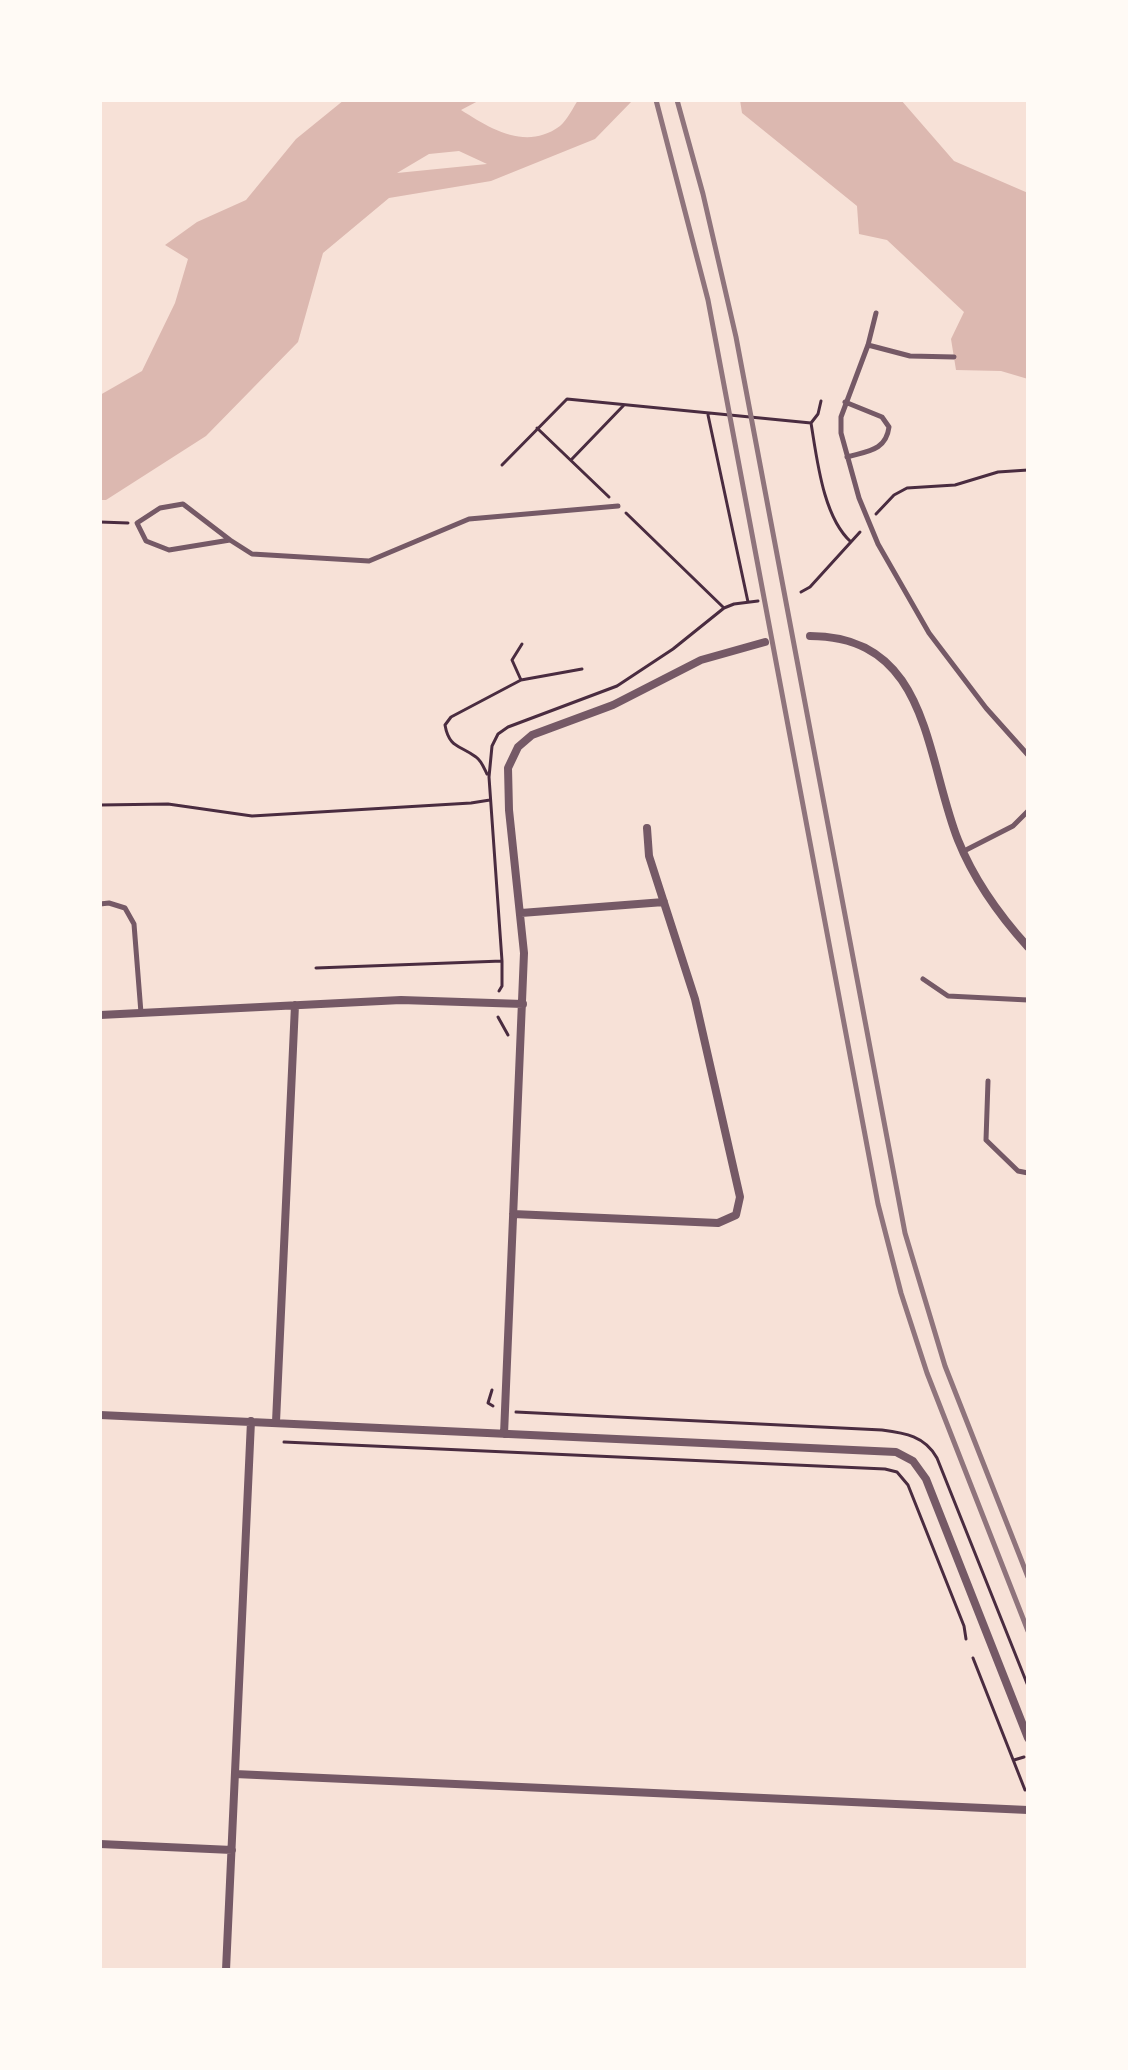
<!DOCTYPE html>
<style>
body{margin:0}
#map{position:relative;width:1128px;height:2070px;overflow:hidden;background:#f7e1d7;font-family:Spectral,serif}
canvas{display:block}
.frame{position:absolute;inset:0;border:102px solid #fffaf5;pointer-events:none}
</style>
<div id="map">
<canvas width="1128" height="2070"></canvas>
<div class="frame"></div>
</div>
<script>
const c = document.querySelector('canvas').getContext('2d');
c.lineJoin = 'round';
function fill(path, color) { c.fillStyle = color; c.fill(path, 'evenodd'); }
function trace(path, color, width, dash) { c.strokeStyle = color; c.lineWidth = width; c.lineCap = dash ? 'butt' : 'round'; c.setLineDash(dash || []); c.stroke(path); }
fill(new Path2D(`
 M 344,100 L 480,100 L 461,110 C 491,129 526,151 560,126 C 567,120 573,108 578,100 L 633,100 L 595,139 L 491,181 L 389,198 L 323,253 L 298,342 L 206,436 L 106,500 L 100,500 L 100,395 L 142,371 L 175,303 L 188,259 L 165,245 L 197,222 L 246,200 L 296,139 ZM 459,151 L 487,164 L 397,173 L 429,154 Z
 M 740,100 L 901,100 L 954,161 L 1028,193 L 1028,379 L 1001,371 L 956,370 L 951,339 L 964,312 L 887,240 L 859,234 L 857,206 L 742,113 Z`), '#dcb8b0');
trace(new Path2D(`
 M 821,401 L 818,414 L 811,423 C 817,459 823,517 851,542
 M 708,415 L 748,602
 M 537,428 L 609,497
 M 571,460 L 624,405
 M 502,465 L 567,399 L 811,423
 M 626,513 L 724,608
 M 876,514 L 894,495 L 907,488 L 955,485 L 998,472 L 1028,470
 M 100,522 L 128,523
 M 801,592 L 810,587 L 860,532
 M 521,680 L 512,660 L 522,644
 M 487,774 C 484,768 481,760 476,757 C 460,745 449,748 445,725 L 451,717 L 521,680 L 582,669
 M 100,805 L 168,804 L 252,816 L 471,803 L 490,800
 M 316,968 L 502,961
 M 499,991 L 502,986 L 502,961 L 489,777 L 492,746 L 498,734 L 508,727 L 617,686 L 673,649 L 724,608 L 734,604 L 758,601
 M 498,1017 L 508,1035
 M 492,1390 L 488,1403 L 493,1406
 M 516,1412 L 882,1430 C 905,1433 925,1436 937,1458 L 1028,1686
 M 284,1442 L 885,1469 L 897,1472 L 908,1485 L 964,1626 L 966,1639
 M 973,1658 L 1025,1790
 M 1014,1760 L 1024,1757`), '#4a2c40', 3);
trace(new Path2D(`
 M 876,313 L 868,345 L 841,417 L 841,433 L 859,498 L 878,544 L 929,633 L 986,708 L 1028,755
 M 868,345 L 910,356 L 954,357
 M 845,402 L 882,417 L 889,427 C 886,451 867,451 847,457
 M 230,540 L 183,504 L 160,508 L 137,523 L 146,541 L 169,550 L 230,540 L 252,554 L 369,561 L 469,519 L 618,506
 M 964,851 L 1013,826 L 1028,811
 M 100,904 L 109,903 L 125,908 L 134,924 L 141,1013
 M 923,979 L 948,996 L 1028,1000
 M 988,1081 L 986,1140 L 1018,1171 L 1028,1173`), '#755966', 5);
trace(new Path2D(`
 M 810,636 C 929,636 925,756 958,840 C 974,880 999,915 1028,947
 M 521,913 L 664,902
 M 100,1015 L 401,1000 L 523,1004
 M 513,1214 L 718,1223 L 736,1215 L 740,1197 L 695,999 L 649,856 L 647,828
 M 100,1415 L 896,1452 L 913,1461 L 926,1479 L 1028,1738
 M 276,1422 L 295,1005
 M 504,1434 L 524,953 L 509,810 L 508,768 L 518,747 L 532,735 L 613,705 L 701,660 L 765,642
 M 235,1774 L 1028,1810
 M 100,1844 L 232,1850
 M 226,1970 L 251,1421`), '#755966', 8);
trace(new Path2D(`
 M 656,100 L 708,300 L 878,1204 L 901,1293 L 927,1373 L 1028,1631
 M 677,100 L 703,194 L 736,337 L 905,1233 L 945,1366 L 1028,1577`), '#8f747c', 5);
</script>
